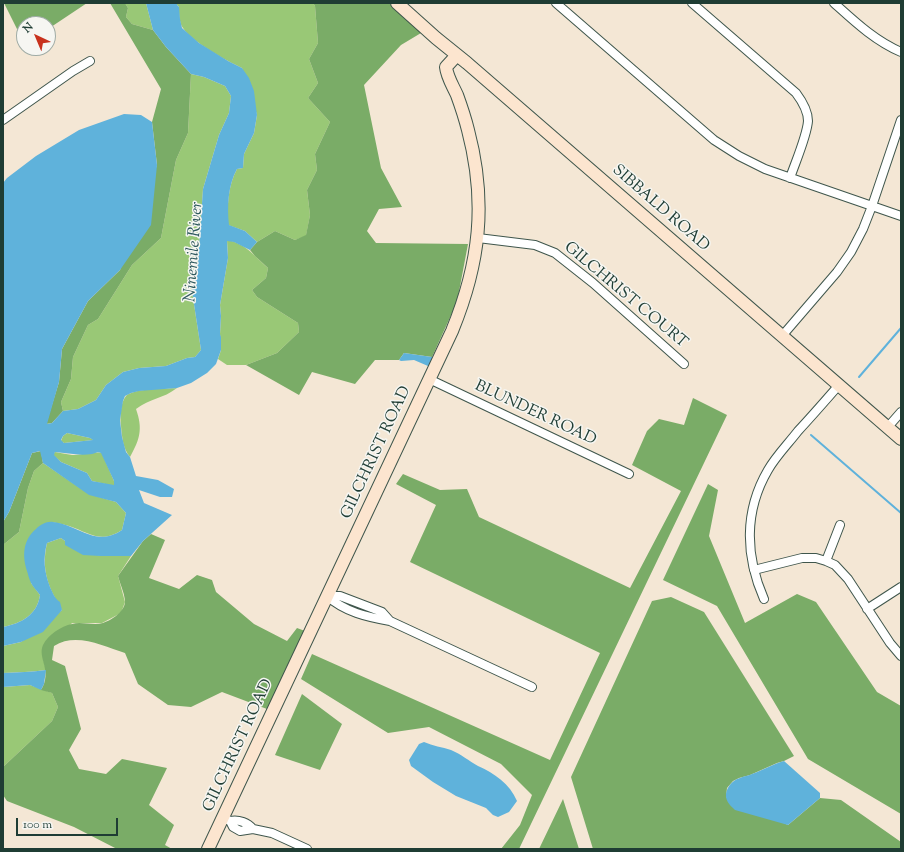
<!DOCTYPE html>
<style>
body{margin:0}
#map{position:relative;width:904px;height:852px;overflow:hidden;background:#f4e7d5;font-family:"Sorts Mill Goudy",serif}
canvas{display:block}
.frame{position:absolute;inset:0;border:4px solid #1f3d34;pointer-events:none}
.north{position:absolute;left:16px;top:16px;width:40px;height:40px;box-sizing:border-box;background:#f6f6f2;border:1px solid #a0aca6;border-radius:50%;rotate:316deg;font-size:11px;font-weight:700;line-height:16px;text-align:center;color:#1f3d34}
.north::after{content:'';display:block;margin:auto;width:14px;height:18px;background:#c8321e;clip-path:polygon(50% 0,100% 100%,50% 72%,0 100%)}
.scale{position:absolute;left:16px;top:818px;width:102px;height:18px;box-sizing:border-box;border:2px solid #1f3d34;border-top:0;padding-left:5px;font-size:12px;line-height:14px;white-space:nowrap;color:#1f3d34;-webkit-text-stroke:3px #f6f6f2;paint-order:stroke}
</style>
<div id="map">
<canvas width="904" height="852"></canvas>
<div class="frame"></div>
<div class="north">N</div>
<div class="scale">100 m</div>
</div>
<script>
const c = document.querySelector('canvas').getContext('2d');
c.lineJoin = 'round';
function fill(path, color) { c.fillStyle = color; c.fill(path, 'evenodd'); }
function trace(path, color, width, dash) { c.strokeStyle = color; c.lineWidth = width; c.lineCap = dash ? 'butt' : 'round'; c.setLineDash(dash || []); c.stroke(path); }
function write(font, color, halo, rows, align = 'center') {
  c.font = font + ' "Sorts Mill Goudy",serif'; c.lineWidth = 3; c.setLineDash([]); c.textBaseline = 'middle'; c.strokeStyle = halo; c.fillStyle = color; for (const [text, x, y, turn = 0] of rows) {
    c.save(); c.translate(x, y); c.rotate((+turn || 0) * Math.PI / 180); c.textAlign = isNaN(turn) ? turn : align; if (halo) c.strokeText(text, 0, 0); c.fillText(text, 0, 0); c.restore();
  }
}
fill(new Path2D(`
 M 125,3 L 146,3 L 153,30 L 132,24 L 126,17 L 128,8 Z
 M 177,3 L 313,3 L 315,6 L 318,43 L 309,59 L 318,83 L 308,98 L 330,122 L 315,154 L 317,170 L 307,190 L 310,215 L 306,236 L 295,240 L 275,231 L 257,242 L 245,231 L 228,225 C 227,207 228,185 237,169 L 243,168 L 244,154 L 254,133 L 257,115 L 242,68 C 227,61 192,42 183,28 C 179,23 179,13 179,7 L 177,5 Z
 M 191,74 L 204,77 L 225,86 L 231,96 L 229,113 L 219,135 L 203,189 L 198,262 L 192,291 L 201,350 L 195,357 L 187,358 L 166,366 L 139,368 L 123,372 L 106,385 L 96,400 L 78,409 L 63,411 L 61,402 L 71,379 L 73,357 L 88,325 L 98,319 L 132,265 L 161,238 L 176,160 L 188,133 Z
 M 227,240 C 247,244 254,256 268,268 L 266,278 L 252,290 L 257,297 L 298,323 L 299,332 L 277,353 L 246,365 L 227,365 L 218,359 L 221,350 L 220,334 L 221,316 L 220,305 L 228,258 Z
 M 177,388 C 163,399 150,398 136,409 C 143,429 140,439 130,457 C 123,449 122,437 121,426 C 120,418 120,403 126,396 C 134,388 165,389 177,388 Z
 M 67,433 L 90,438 L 94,440 L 64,443 L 61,441 L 63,436 Z
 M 55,452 C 60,453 66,454 72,455 C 79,455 97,451 102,453 L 114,481 L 114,486 L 92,481 L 87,473 L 61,462 L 53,455 Z
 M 43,463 L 89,494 L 116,502 L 126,513 L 122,530 C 100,544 90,533 69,526 C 63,524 57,523 51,522 L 31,583 L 40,595 C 37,615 22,623 3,627 L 3,545 L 19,532 L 28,488 L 34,471 Z
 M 61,538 L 65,541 L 100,556 L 131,556 L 118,576 L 125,602 L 121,613 L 102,623 L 72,623 L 43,658 L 46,670 C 32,672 18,672 3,673 L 3,646 L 21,642 L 62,610 C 48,587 41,570 47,543 Z
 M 30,685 L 52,693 L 58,707 L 52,721 L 3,767 L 3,687 Z`), '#99c876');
fill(new Path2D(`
 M 4,3 L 87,3 L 48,29 L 48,24 L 24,24 L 24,43 Z
 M 110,3 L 125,3 L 128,8 L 126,17 L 132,24 L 153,30 L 166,47 L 191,74 L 188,133 L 176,160 L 161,238 L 132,265 L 98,319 L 88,325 L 73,357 L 71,379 L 61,402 L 63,411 L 52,423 L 46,424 L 59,382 L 62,349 L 88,301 L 120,270 L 157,165 L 152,122 L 161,89 Z
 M 313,3 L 389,3 L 421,33 L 401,45 L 364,85 L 381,168 L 402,207 L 379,209 L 367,231 L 376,243 L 468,244 L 457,302 L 432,357 L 404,353 L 399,360 L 375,360 L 355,384 L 312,372 L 299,395 L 246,365 L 277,353 L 299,332 L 298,323 L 257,297 L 252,290 L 266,278 L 268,268 L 255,256 L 250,250 L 257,242 L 275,231 L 295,240 L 306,235 L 310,215 L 307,190 L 317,170 L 315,154 L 330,122 L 308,98 L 318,83 L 309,59 L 318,43 L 315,6 Z
 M 693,398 L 727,415 L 519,849 L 501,849 L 520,825 L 532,795 L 501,764 L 429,727 L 388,733 L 301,679 L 312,654 L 550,760 L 600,653 L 410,562 L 436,505 L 396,484 L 403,474 L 440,490 L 467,489 L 479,517 L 630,588 L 681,491 L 632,465 L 647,431 L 659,419 L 684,425 Z
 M 41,451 L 43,463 L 34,471 L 28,488 L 19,532 L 3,545 L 3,522 L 9,512 L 32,453 Z
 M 708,484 L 718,490 L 709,536 L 745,623 L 797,594 L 816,602 L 877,692 L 901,706 L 901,814 L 808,759 L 717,606 L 663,580 Z
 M 151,534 L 165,540 L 149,578 L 179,589 L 197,575 L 212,580 L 216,592 L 254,624 L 287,641 L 297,628 L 305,631 L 267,709 L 222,692 L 191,707 L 168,705 L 138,684 L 125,653 C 103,646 76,632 54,646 L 52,660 L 65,666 L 81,729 L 69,750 L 79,769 L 106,774 L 122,759 L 167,768 L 149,805 L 174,825 L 165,845 L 172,849 L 117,849 L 74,827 L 7,801 L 3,795 L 3,767 L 52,721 L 58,707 L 52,693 L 41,690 C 53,671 37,658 43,645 C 48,635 61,626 72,624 C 81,621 93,626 103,623 C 112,620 126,611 125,600 C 124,592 120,584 118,576 L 143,541 Z
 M 671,597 L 704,612 L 794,756 L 784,761 L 777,763 L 750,775 L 739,778 L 733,781 L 727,788 L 726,797 L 788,825 L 820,798 L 841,800 L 901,842 L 901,849 L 593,849 L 571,777 L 652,601 Z
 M 302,694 L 342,724 L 320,770 L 275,755 Z
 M 563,799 L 579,849 L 539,849 Z`), '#7aac67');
fill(new Path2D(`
 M 146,3 L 177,3 L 177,5 L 179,7 L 180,19 L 182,28 L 199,43 L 228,61 L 242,68 L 249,78 L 254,91 L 257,115 L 254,133 L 244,154 L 243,168 L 237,169 C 228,185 227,207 229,225 L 245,231 L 257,242 L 250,250 L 234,242 L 227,241 L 228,258 L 220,305 L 221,316 L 220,334 L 221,337 L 221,350 L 216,364 L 207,373 L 191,383 L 177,388 L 139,391 L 131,393 L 125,396 L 123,401 L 120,420 L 122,437 L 126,452 L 130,457 L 136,476 L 158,480 L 174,489 L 172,497 L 160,497 L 139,490 L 144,503 L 172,515 L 143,541 L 131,556 L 100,556 L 83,555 L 65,545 L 65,541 L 61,538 L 47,543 C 43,559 44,571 50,587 C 53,593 54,598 60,602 L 62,610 L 43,632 L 21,642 L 3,646 L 3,627 C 22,623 37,615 40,595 C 37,591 33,587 31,583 C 29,579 28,574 27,571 C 22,555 23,540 36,529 C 40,525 47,521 53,522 C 80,525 95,548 122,530 L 126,513 L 116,502 L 89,495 L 43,463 L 40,451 L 32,453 L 9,512 L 3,522 L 3,183 L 7,178 L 36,156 L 79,130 L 124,114 L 141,115 L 152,122 L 157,165 L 151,225 L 120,270 L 88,301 L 62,349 L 59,382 L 47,424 L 52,423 L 63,411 L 78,409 L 96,400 L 106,385 L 123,372 L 139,368 L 166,366 L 187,358 L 195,357 L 201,350 L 192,291 L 198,262 L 203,189 L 219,135 L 229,113 L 231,96 L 225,86 L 204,77 L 191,74 L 166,47 L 153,30 ZM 67,433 L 90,438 L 93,440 L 64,443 L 61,440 L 63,436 ZM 55,452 C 67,453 79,456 92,454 C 96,453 97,451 101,453 L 114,481 L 114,485 L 92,481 L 87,473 L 61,462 L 54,455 Z
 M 404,353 L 432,357 L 432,361 L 428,366 L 414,360 L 401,361 L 399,360 Z
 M 46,670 L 44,684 L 41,690 L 30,685 L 3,687 L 3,673 C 18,672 32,672 46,670 Z
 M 424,742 C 433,746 442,747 451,750 C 461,754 469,761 478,766 C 494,773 510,784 517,801 L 509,812 L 498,817 L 493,815 L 486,808 L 456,796 L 433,782 L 411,766 L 409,760 L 419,744 Z
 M 784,761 L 820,793 L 820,798 L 788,825 L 735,810 C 732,807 727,803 726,797 C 725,789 732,780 740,778 C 744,776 748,776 752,774 C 763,770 773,764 784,761 Z`), '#5fb2db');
trace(new Path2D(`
 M 859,377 L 901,328
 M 811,435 L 901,513`), '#5fb2db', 2);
const street = new Path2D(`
 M 556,3 L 714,140 L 739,156 L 765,169 L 901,216
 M 692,3 L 796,93 C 802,101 808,111 808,121 C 807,136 795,163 790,178
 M 834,3 C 854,21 875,41 901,52
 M 3,120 L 73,71 L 90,61
 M 478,238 L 535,245 L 555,253 L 593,283 L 684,364
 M 782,336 L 837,272 L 851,252 L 863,229 L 872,206 L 901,120
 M 429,379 L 629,474
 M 887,428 L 901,412
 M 826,561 L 840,525
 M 754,570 L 802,558 L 816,558 L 826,561 L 835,565 L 848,579 L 890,643 L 901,656
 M 327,596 C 345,612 367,617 390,621 L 532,687
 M 327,596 L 340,596 L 382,612 L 390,621
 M 764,599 C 745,556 744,511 768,470 C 776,456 788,444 798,431 C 812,416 825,401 839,385
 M 867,609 L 901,587
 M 223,818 L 230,821 L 233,827 L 240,831 L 253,829 L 272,833 L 307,849
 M 230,821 C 239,819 248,823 253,829`);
const secondary = new Path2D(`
 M 397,3 L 436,38 L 467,63 L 901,439
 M 208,849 L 452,331 C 480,263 487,202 468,130 C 465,118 461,106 457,95 C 453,86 447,77 446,67 L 457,55`);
trace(street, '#3f564c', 10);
trace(secondary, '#3f564c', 14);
trace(street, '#fff', 8);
trace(secondary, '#fce5cf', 12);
write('16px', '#1f3d34', '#f6f6f2', [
 ["SIBBALD ROAD",660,209,41],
 ["GILCHRIST COURT",625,296,40],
 ["BLUNDER ROAD",535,414,25],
 ["GILCHRIST ROAD",377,453,-65],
 ["GILCHRIST ROAD",239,746,-65]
]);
write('italic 17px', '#2f5a5e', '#f6f6f2', [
 ["Ninemile River",195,252,-86]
]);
</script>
